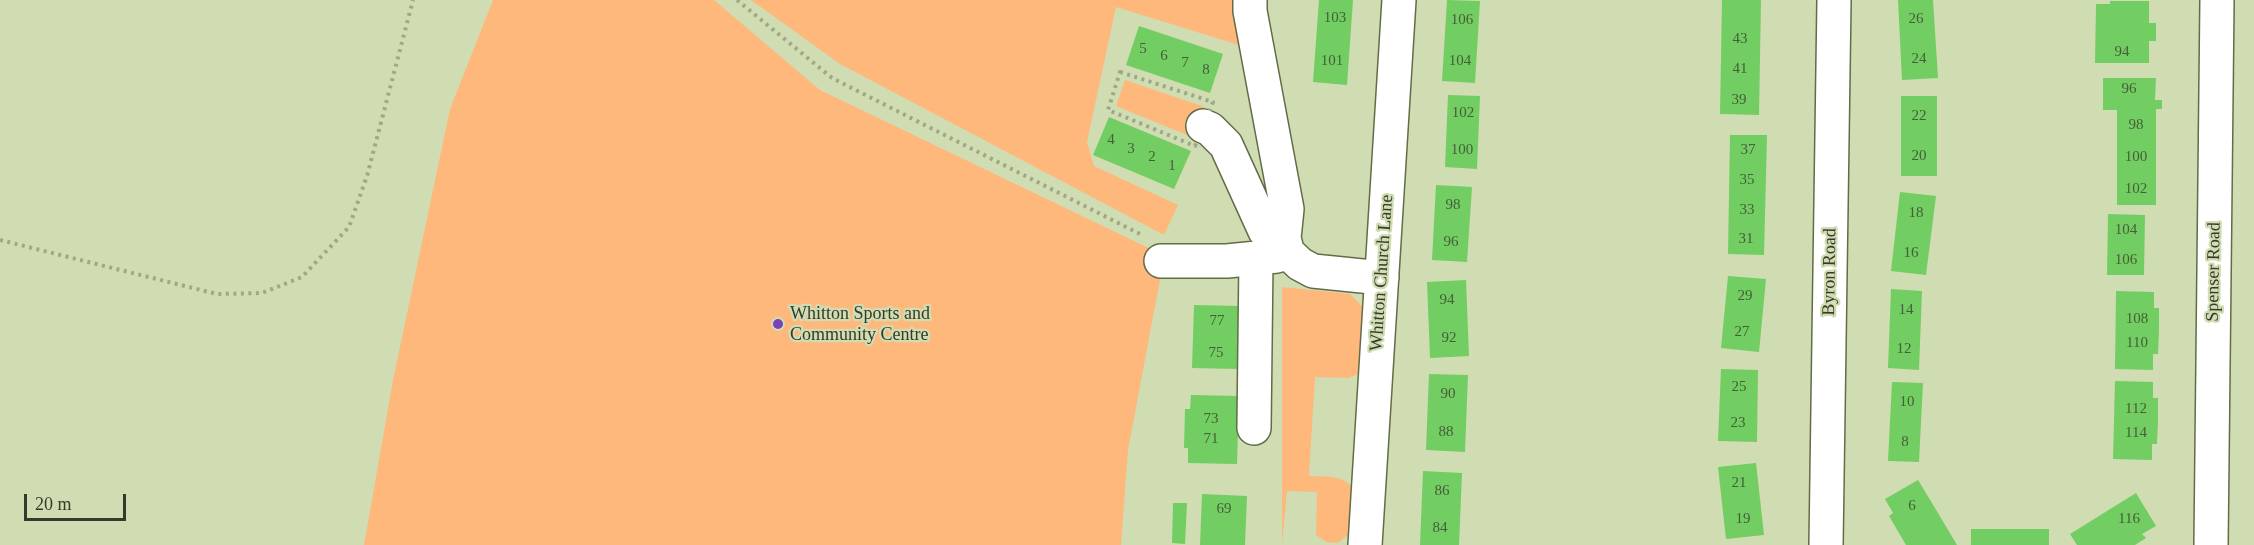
<!DOCTYPE html>
<style>
body{margin:0}
#map{position:relative;width:2254px;height:545px;overflow:hidden;background:#d0ddb3;font-family:Georgia,serif}
canvas{display:block}
.scale{position:absolute;left:24px;top:494px;width:102px;height:27px;box-sizing:border-box;border:3px solid #363a2a;border-top:0;padding-left:8px;font-size:18px;line-height:21px;white-space:nowrap;color:#363a2a;-webkit-text-stroke:4px #d0ddb3;paint-order:stroke}
</style>
<div id="map">
<canvas width="2254" height="545"></canvas>
<div class="scale">20 m</div>
</div>
<script>
const c = document.querySelector('canvas').getContext('2d');
c.lineJoin = 'round';
function fill(path, color) { c.fillStyle = color; c.fill(path, 'evenodd'); }
function trace(path, color, width, dash) { c.strokeStyle = color; c.lineWidth = width; c.lineCap = dash ? 'butt' : 'round'; c.setLineDash(dash || []); c.stroke(path); }
function write(font, color, halo, rows, align = 'center') {
  c.font = font + ' Georgia,serif'; c.lineWidth = 4.5; c.setLineDash([]); c.textBaseline = 'middle'; c.strokeStyle = halo; c.fillStyle = color; for (const [text, x, y, turn = 0] of rows) {
    c.save(); c.translate(x, y); c.rotate((+turn || 0) * Math.PI / 180); c.textAlign = isNaN(turn) ? turn : align; if (halo) c.strokeText(text, 0, 0); c.fillText(text, 0, 0); c.restore();
  }
}
fill(new Path2D(`
 M 493,0 L 714,0 L 820,90 L 1159,253 L 1162,269 L 1128,450 L 1121,545 L 364,545 L 393,380 L 450,109 Z
 M 751,0 L 1233,0 L 1239,45 L 1116,7 L 1087,142 L 1094,166 L 1178,205 L 1164,235 L 840,64 Z
 M 1125,80 L 1205,107 L 1192,137 L 1116,106 Z
 M 1282,287 L 1350,294 L 1365,309 L 1360,373 L 1349,378 L 1315,377 L 1309,476 C 1325,477 1347,474 1354,491 L 1350,533 L 1338,543 L 1326,542 L 1316,535 L 1317,492 L 1287,491 L 1282,545 Z`), '#feb87c');
fill(new Path2D(`
 M 1319,0 L 1353,0 L 1347,85 L 1313,82 Z
 M 1447,0 L 1480,1 L 1475,83 L 1442,81 Z
 M 1722,0 L 1761,0 L 1759,115 L 1720,114 Z
 M 1898,0 L 1933,0 L 1938,78 L 1902,80 Z
 M 2110,1 L 2149,1 L 2149,23 L 2156,23 L 2156,41 L 2149,41 L 2149,63 L 2095,63 L 2096,4 L 2110,4 Z
 M 1139,26 L 1223,54 L 1210,93 L 1126,65 Z
 M 2103,78 L 2156,78 L 2155,100 L 2162,100 L 2162,109 L 2156,109 L 2156,205 L 2117,205 L 2117,110 L 2103,110 Z
 M 1448,95 L 1480,96 L 1477,169 L 1445,167 Z
 M 1901,96 L 1937,96 L 1937,176 L 1901,176 Z
 M 1109,117 L 1191,151 L 1174,189 L 1093,155 Z
 M 1730,135 L 1767,135 L 1764,255 L 1728,254 Z
 M 1436,185 L 1472,187 L 1467,262 L 1432,260 Z
 M 1900,192 L 1936,196 L 1926,275 L 1891,271 Z
 M 2108,214 L 2145,215 L 2144,275 L 2107,275 Z
 M 1728,276 L 1766,279 L 1759,352 L 1721,348 Z
 M 1466,280 L 1469,356 L 1430,358 L 1427,282 Z
 M 1891,289 L 1922,291 L 1919,370 L 1888,368 Z
 M 2116,291 L 2154,292 L 2154,308 L 2159,308 L 2159,331 L 2158,354 L 2153,354 L 2153,370 L 2115,369 Z
 M 1194,305 L 1240,306 L 1238,369 L 1192,368 Z
 M 1721,369 L 1758,370 L 1757,442 L 1718,441 Z
 M 1429,374 L 1468,375 L 1465,452 L 1426,450 Z
 M 2115,381 L 2153,382 L 2153,398 L 2158,398 L 2158,421 L 2157,444 L 2152,444 L 2152,460 L 2113,459 Z
 M 1892,382 L 1923,383 L 1919,462 L 1888,461 Z
 M 1191,395 L 1239,396 L 1237,464 L 1188,463 L 1188,448 L 1184,448 L 1185,409 L 1190,409 Z
 M 1756,463 L 1764,535 L 1726,539 L 1718,467 Z
 M 1423,471 L 1462,473 L 1459,545 L 1420,545 Z
 M 1918,480 L 1938,513 L 1957,545 L 1906,545 L 1889,516 L 1893,513 L 1885,499 Z
 M 2136,493 L 2156,526 L 2142,534 L 2146,538 L 2135,545 L 2077,545 L 2070,534 Z
 M 1202,494 L 1247,496 L 1245,545 L 1200,545 Z
 M 1173,503 L 1187,503 L 1185,544 L 1172,543 Z
 M 1971,529 L 2049,529 L 2049,545 L 1971,545 Z`), '#72cd62');
const minor = new Path2D(`
 M 1250,0 L 1250,11 L 1287,209 L 1284,238 L 1288,254
 M 1203,126 L 1210,129 L 1226,145 L 1265,231 L 1300,264 L 1313,271 L 1382,278
 M 1161,261 L 1227,261 L 1277,256
 M 1254,428 L 1256,260
 M 1365,545 L 1399,0
 M 1826,545 L 1834,0
 M 2211,545 L 2217,0`);
trace(minor, '#626c46', 36);
trace(new Path2D(`
 M 737,0 L 832,78 L 1140,234
 M 1120,72 L 1213,102 L 1195,146 L 1108,110 Z
 M 0,240 L 217,294 L 262,293 L 302,277 L 349,227 L 367,176 L 413,0`), '#9ea887', 4, [3, 4.5]);
trace(minor, '#fff', 33);
for (const [x, y, r, color] of [
 [778,324,6,"#7842b9"]
]) { const dot = new Path2D(); dot.arc(x, y, r, 0, 2 * Math.PI); c.fillStyle = color; c.fill(dot); trace(dot, '#d0ddb3', 2); }
write('15px', '#455f38', null, [
 ["103",1335,18],
 ["26",1916,19],
 ["106",1462,20],
 ["43",1740,39],
 ["5",1143,49],
 ["94",2122,52],
 ["6",1164,56],
 ["24",1919,59],
 ["101",1332,61],
 ["104",1460,61],
 ["7",1185,63],
 ["41",1740,69],
 ["8",1206,70],
 ["96",2129,89],
 ["39",1739,100],
 ["102",1463,113],
 ["22",1919,116],
 ["98",2136,125],
 ["4",1111,140],
 ["3",1131,149],
 ["100",1462,150],
 ["37",1748,150],
 ["20",1919,156],
 ["2",1152,157],
 ["100",2136,157],
 ["1",1172,166],
 ["35",1747,180],
 ["102",2136,189],
 ["98",1453,205],
 ["33",1747,210],
 ["18",1916,213],
 ["104",2126,230],
 ["31",1746,239],
 ["96",1451,242],
 ["16",1911,253],
 ["106",2126,260],
 ["29",1745,296],
 ["94",1447,300],
 ["14",1906,310],
 ["108",2137,319],
 ["77",1217,321],
 ["27",1742,332],
 ["92",1449,338],
 ["110",2137,343],
 ["12",1904,349],
 ["75",1216,353],
 ["25",1739,387],
 ["90",1448,394],
 ["10",1907,402],
 ["112",2136,409],
 ["73",1211,419],
 ["23",1738,423],
 ["88",1446,432],
 ["114",2136,433],
 ["71",1211,439],
 ["8",1905,442],
 ["21",1739,483],
 ["86",1442,491],
 ["6",1912,506],
 ["69",1224,509],
 ["19",1743,519],
 ["116",2129,519],
 ["84",1440,528]
]);
write('18px', '#363a2a', '#d0ddb3', [
 ["Byron Road",1830,272,-89],
 ["Spenser Road",2214,272,-89],
 ["Whitton Church Lane",1382,273,-86]
]);
write('18px', '#363a2a', '#d0ddb3', [
 ["Whitton Sports and",790,314],
 ["Community Centre",790,335]
], 'left');
</script>
